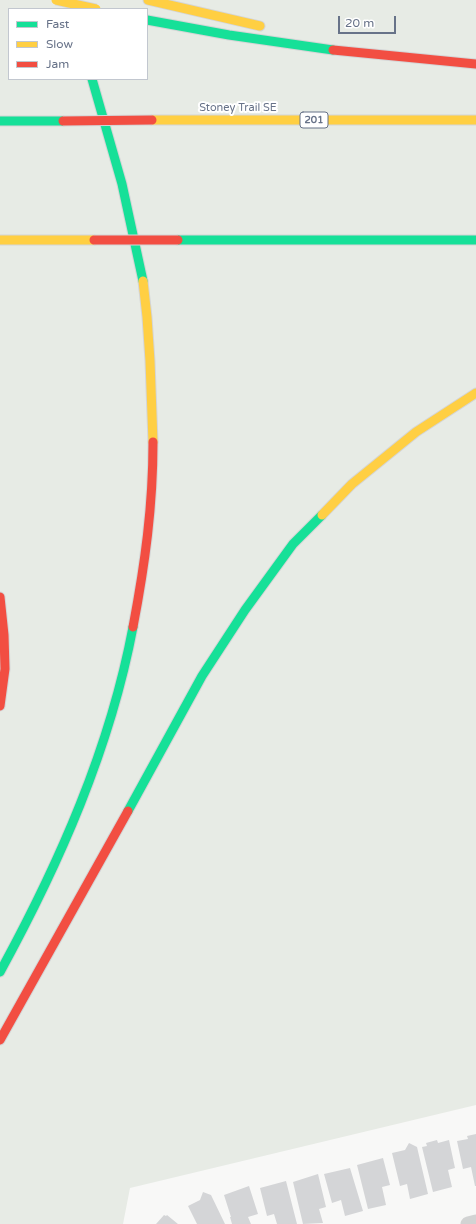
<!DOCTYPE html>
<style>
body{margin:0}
#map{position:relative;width:476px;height:1224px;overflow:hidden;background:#f8f8f7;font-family:"Varela Round",sans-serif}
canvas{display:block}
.legend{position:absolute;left:8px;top:8px;width:140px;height:72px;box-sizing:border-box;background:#fff;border:1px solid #c2c7cf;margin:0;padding:5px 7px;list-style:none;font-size:12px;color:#677288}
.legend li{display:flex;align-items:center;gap:8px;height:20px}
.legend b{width:20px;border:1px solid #c2c7cf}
.scale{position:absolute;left:338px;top:16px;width:58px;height:18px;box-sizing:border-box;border:2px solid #677288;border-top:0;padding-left:5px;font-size:12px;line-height:14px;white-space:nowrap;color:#677288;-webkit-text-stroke:3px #fff;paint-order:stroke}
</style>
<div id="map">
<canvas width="476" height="1224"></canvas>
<ul class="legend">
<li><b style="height:5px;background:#16e098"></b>Fast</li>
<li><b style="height:5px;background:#ffcf43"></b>Slow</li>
<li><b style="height:5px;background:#f24e42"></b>Jam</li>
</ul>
<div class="scale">20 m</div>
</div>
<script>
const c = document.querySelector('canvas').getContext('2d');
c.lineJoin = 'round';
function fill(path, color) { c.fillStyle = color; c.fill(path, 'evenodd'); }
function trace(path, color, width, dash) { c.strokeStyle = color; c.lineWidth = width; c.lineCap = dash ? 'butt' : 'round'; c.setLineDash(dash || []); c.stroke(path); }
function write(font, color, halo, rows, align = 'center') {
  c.font = font + ' "Varela Round",sans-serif'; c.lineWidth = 4; c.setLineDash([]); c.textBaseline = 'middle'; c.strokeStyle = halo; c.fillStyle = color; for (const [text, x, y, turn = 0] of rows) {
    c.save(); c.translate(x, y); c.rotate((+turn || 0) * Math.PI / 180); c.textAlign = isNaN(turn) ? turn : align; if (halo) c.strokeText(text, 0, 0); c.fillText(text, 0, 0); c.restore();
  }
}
fill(new Path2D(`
 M 0,0 L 476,0 L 476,1105 L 130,1188 L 123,1224 L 0,1224 ZM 9,9 L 147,9 L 147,79 L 9,79 Z`), '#e7ebe5');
fill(new Path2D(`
 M 476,1134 L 476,1186 L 475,1186 L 471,1167 L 463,1169 L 457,1141 L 468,1139 L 467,1136 Z
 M 437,1140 L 438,1143 L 449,1140 L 455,1168 L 448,1170 L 452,1187 L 433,1192 L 422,1147 L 427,1146 L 426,1143 Z
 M 409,1143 L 417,1147 L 428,1194 L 410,1199 L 407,1184 L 400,1186 L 392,1153 L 405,1150 Z
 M 383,1158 L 390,1185 L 382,1187 L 386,1205 L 368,1209 L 357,1165 Z
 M 350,1168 L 363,1211 L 345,1216 L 341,1200 L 332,1203 L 324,1174 Z
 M 318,1174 L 326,1207 L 319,1209 L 323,1223 L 303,1224 L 293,1182 Z
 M 286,1181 L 297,1224 L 277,1224 L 274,1214 L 267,1216 L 260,1188 Z
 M 249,1186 L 258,1214 L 248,1217 L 251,1224 L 232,1224 L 230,1217 L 231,1217 L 224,1195 Z
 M 203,1192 L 211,1195 L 225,1224 L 197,1224 L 188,1206 L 200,1200 Z
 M 164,1215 L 166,1216 L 167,1215 L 178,1224 L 156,1224 Z`), '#d4d5d7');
const fast = new Path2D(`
 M 147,20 L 229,35 L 333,50
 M 92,79 L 122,184 L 143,281
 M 0,121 L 63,121
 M 178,240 L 476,240
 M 128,811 L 202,676 L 245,610 L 293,544 L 322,515
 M 0,972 C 59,864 110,749 133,627`);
const slow = new Path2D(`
 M 148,0 L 260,26
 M 152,120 L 476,120
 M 0,240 L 94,240
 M 143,281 L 147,317 L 150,361 L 153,442
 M 322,515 L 352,484 L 416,432 L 476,393`);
const jam = new Path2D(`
 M 333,50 L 476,64
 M 0,597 L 4,635 L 5,669 L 0,706
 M 133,627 C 145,564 153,506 153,442
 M 0,1040 L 128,811`);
trace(fast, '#d4d5d6', 11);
trace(slow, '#d4d5d6', 11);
trace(jam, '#d4d5d6', 11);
trace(new Path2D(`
 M 468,1224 L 476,1222`), '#d2d3d3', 15);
trace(fast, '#16e098', 9);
trace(slow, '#ffcf43', 9);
trace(jam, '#f24e42', 9);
const slowBridge = new Path2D(`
 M 56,0 L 96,9`);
const jamBridge = new Path2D(`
 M 63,121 L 152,120
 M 94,240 L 178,240`);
trace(slowBridge, '#d4d5d6', 11, []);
trace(jamBridge, '#d4d5d6', 11, []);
trace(slowBridge, '#ffcf43', 9);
trace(jamBridge, '#f24e42', 9);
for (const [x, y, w] of [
 [314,120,28]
]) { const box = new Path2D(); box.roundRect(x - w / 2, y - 8, w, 16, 3); c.fillStyle = '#fff'; c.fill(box); trace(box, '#677288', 1); }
write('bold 10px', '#677288', null, [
 ["201",314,120]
]);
write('11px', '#677288', '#fff', [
 ["Stoney Trail SE",238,108]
]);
</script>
